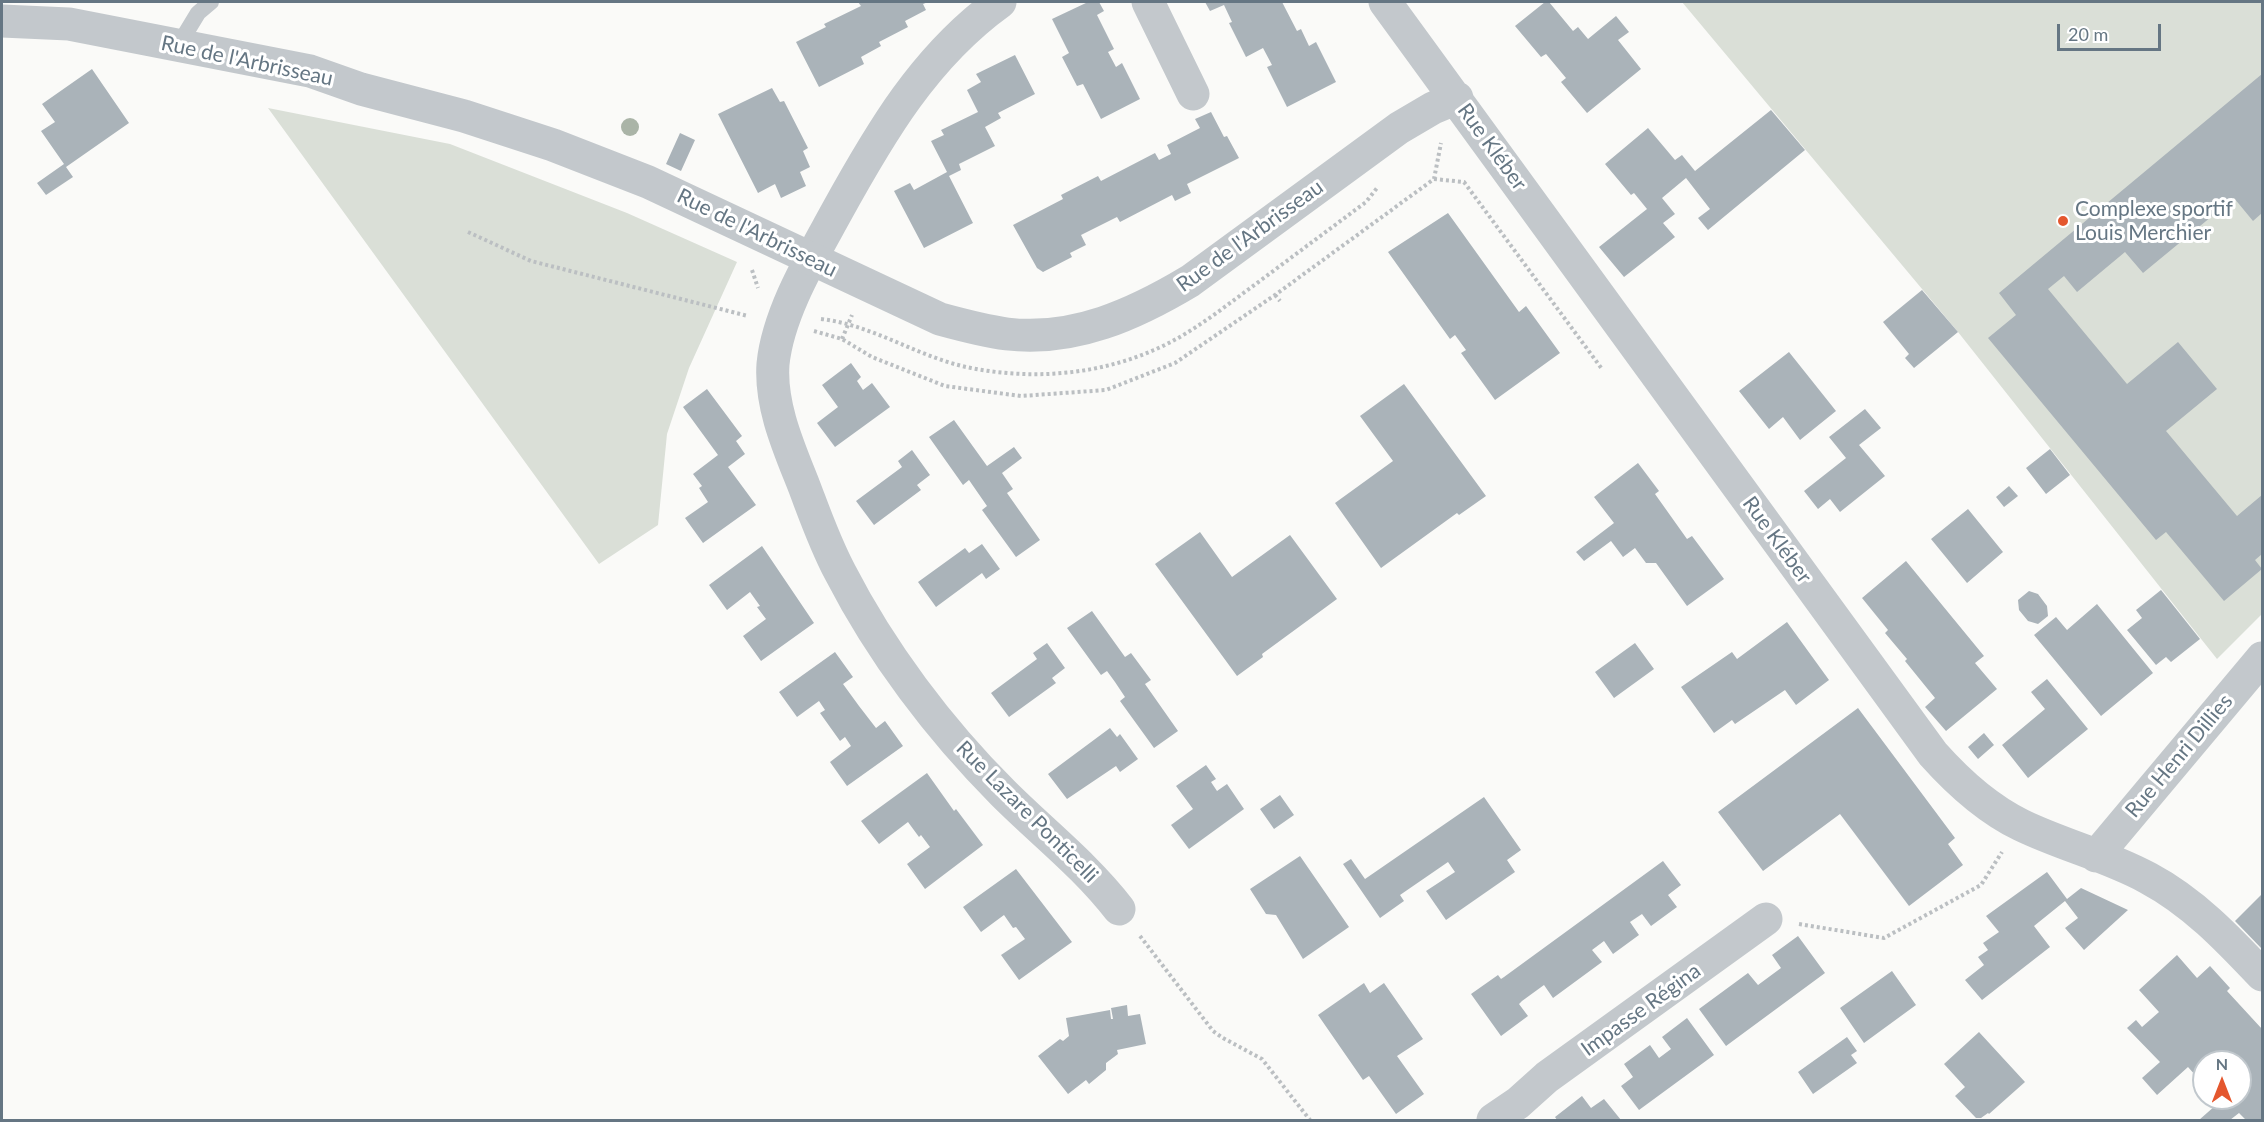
<!DOCTYPE html>
<meta charset="utf-8">
<style>
body{margin:0}
#map{position:relative;width:2264px;height:1122px;overflow:hidden;background:#fafaf8;font-family:Lato,sans-serif}
canvas{display:block}
.frame{position:absolute;inset:0;border:3px solid #657683;pointer-events:none}
.north{position:absolute;left:2192px;top:1050px;width:60px;height:60px;box-sizing:border-box;background:#fff;border:2px solid #c1c8cd;border-radius:50%;rotate:0deg;font-size:16px;font-weight:700;line-height:24px;text-align:center;color:#657683}
.north::after{content:'';display:block;margin:auto;width:21px;height:27px;background:#e4572e;clip-path:polygon(50% 0,100% 100%,50% 72%,0 100%)}
.scale{position:absolute;left:2057px;top:24px;width:104px;height:27px;box-sizing:border-box;border:3px solid #657683;border-top:0;padding-left:8px;font-size:18px;line-height:21px;white-space:nowrap;color:#657683;-webkit-text-stroke:4px #fff;paint-order:stroke}
</style>
<div id="map">
<canvas width="2264" height="1122"></canvas>
<div class="frame"></div>
<div class="north">N</div>
<div class="scale">20 m</div>
</div>
<script>
const c = document.querySelector('canvas').getContext('2d');
c.lineJoin = 'round';
function fill(path, color) { c.fillStyle = color; c.fill(path, 'evenodd'); }
function trace(path, color, width, dash) { c.strokeStyle = color; c.lineWidth = width; c.lineCap = dash ? 'butt' : 'round'; c.setLineDash(dash || []); c.stroke(path); }
function write(font, color, halo, rows, align = 'center') {
  c.font = font + ' Lato,sans-serif'; c.lineWidth = 6; c.setLineDash([]); c.textBaseline = 'middle'; c.strokeStyle = halo; c.fillStyle = color; for (const [text, x, y, turn = 0] of rows) {
    c.save(); c.translate(x, y); c.rotate((+turn || 0) * Math.PI / 180); c.textAlign = isNaN(turn) ? turn : align; if (halo) c.strokeText(text, 0, 0); c.fillText(text, 0, 0); c.restore();
  }
}
fill(new Path2D(`
 M 1682,2 L 2262,2 L 2262,614 L 2217,659 L 1958,332 Z
 M 268,108 L 450,144 L 627,213 L 737,262 L 689,368 L 667,434 L 658,525 L 599,564 Z`), '#dadfd7');
fill(new Path2D(`
 M 858,2 L 928,2 L 923,4 L 926,10 L 905,21 L 908,27 L 879,42 L 881,46 L 861,57 L 864,64 L 819,87 L 796,42 L 826,27 L 824,24 L 861,6 Z
 M 1088,2 L 1099,2 L 1104,11 L 1097,15 L 1114,49 L 1108,52 L 1116,67 L 1122,63 L 1140,99 L 1101,119 L 1083,84 L 1077,86 L 1062,57 L 1069,53 L 1052,19 Z
 M 1205,2 L 1282,2 L 1297,31 L 1301,29 L 1309,46 L 1316,42 L 1336,82 L 1287,107 L 1267,67 L 1272,65 L 1263,48 L 1246,57 L 1229,23 L 1232,22 L 1224,5 L 1210,11 Z
 M 1545,2 L 1549,2 L 1573,31 L 1578,27 L 1588,39 L 1616,16 L 1629,32 L 1618,40 L 1641,69 L 1587,113 L 1561,82 L 1566,78 L 1546,54 L 1541,57 L 1515,26 Z
 M 1015,55 L 1035,94 L 998,113 L 1001,118 L 985,127 L 995,146 L 959,164 L 961,170 L 949,176 L 973,223 L 924,248 L 894,191 L 910,183 L 914,190 L 947,172 L 931,141 L 944,135 L 941,130 L 978,112 L 967,90 L 981,82 L 976,74 Z
 M 92,69 L 129,123 L 66,167 L 73,177 L 46,195 L 37,183 L 64,164 L 41,131 L 55,122 L 42,104 Z
 M 2262,74 L 2262,213 L 2253,221 L 2234,198 L 2143,273 L 2125,252 L 2077,292 L 2064,276 L 2048,289 L 2127,384 L 2178,342 L 2217,389 L 2166,431 L 2237,516 L 2262,495 L 2262,554 L 2255,560 L 2262,569 L 2224,601 L 2166,532 L 2156,540 L 1988,338 L 2016,315 L 1999,293 Z
 M 772,88 L 780,102 L 784,101 L 808,148 L 803,151 L 810,167 L 800,172 L 806,186 L 781,198 L 775,184 L 758,193 L 718,114 Z
 M 1771,110 L 1805,150 L 1708,230 L 1698,218 L 1710,209 L 1686,178 L 1662,198 L 1675,214 L 1663,223 L 1675,237 L 1624,277 L 1599,247 L 1647,209 L 1634,193 L 1631,195 L 1605,164 L 1648,128 L 1675,160 L 1682,155 L 1695,171 Z
 M 1211,112 L 1224,137 L 1227,136 L 1239,158 L 1187,184 L 1191,193 L 1175,201 L 1172,195 L 1120,222 L 1117,217 L 1081,235 L 1086,245 L 1070,253 L 1072,257 L 1043,272 L 1037,268 L 1013,225 L 1063,199 L 1061,195 L 1098,176 L 1101,181 L 1155,153 L 1159,160 L 1171,154 L 1167,145 L 1200,128 L 1195,119 Z
 M 680,133 L 695,140 L 681,171 L 666,164 Z
 M 1448,213 L 1519,312 L 1526,306 L 1560,353 L 1495,400 L 1461,353 L 1466,350 L 1455,335 L 1450,339 L 1388,252 Z
 M 1922,290 L 1958,332 L 1914,368 L 1905,358 L 1909,354 L 1883,322 Z
 M 1789,352 L 1836,411 L 1800,440 L 1783,417 L 1769,429 L 1739,391 Z
 M 851,363 L 861,377 L 857,381 L 863,390 L 872,383 L 890,407 L 835,447 L 817,423 L 838,407 L 822,385 Z
 M 1404,384 L 1486,496 L 1459,515 L 1457,513 L 1381,568 L 1335,503 L 1393,461 L 1360,416 Z
 M 707,389 L 742,436 L 736,441 L 745,454 L 728,467 L 756,505 L 703,543 L 685,518 L 708,502 L 699,488 L 702,486 L 693,474 L 718,455 L 683,407 Z
 M 1865,409 L 1881,428 L 1859,445 L 1885,476 L 1840,512 L 1830,499 L 1818,509 L 1804,491 L 1846,458 L 1829,437 Z
 M 954,420 L 987,466 L 1014,447 L 1022,458 L 1002,473 L 1013,489 L 1007,493 L 1040,540 L 1016,557 L 982,510 L 987,506 L 969,480 L 963,485 L 929,437 Z
 M 2050,449 L 2070,475 L 2046,494 L 2026,468 Z
 M 912,450 L 930,475 L 917,485 L 921,490 L 874,525 L 856,501 L 902,467 L 898,461 Z
 M 1638,463 L 1659,491 L 1655,494 L 1687,539 L 1692,536 L 1724,579 L 1687,606 L 1656,563 L 1646,563 L 1635,548 L 1623,557 L 1611,541 L 1584,561 L 1576,552 L 1614,523 L 1594,497 Z
 M 2009,486 L 2018,496 L 2004,507 L 1996,497 Z
 M 1968,509 L 2003,552 L 1967,583 L 1931,539 Z
 M 1200,532 L 1232,577 L 1290,535 L 1337,599 L 1262,654 L 1263,657 L 1237,676 L 1155,564 Z
 M 982,544 L 1000,569 L 986,579 L 982,573 L 936,607 L 918,582 L 965,548 L 969,553 Z
 M 762,546 L 814,623 L 761,661 L 743,636 L 766,619 L 757,607 L 760,606 L 750,592 L 727,610 L 709,585 Z
 M 1906,561 L 1984,656 L 1975,663 L 1997,689 L 1946,731 L 1925,707 L 1935,698 L 1905,661 L 1907,659 L 1885,633 L 1888,630 L 1862,598 Z
 M 2161,590 L 2200,639 L 2171,662 L 2166,657 L 2156,665 L 2127,630 L 2142,618 L 2136,610 Z
 M 2029,591 L 2038,594 L 2047,606 L 2048,616 L 2038,624 L 2028,621 L 2019,610 L 2018,600 Z
 M 2097,604 L 2153,673 L 2101,716 L 2034,635 L 2056,617 L 2067,630 Z
 M 1092,611 L 1125,657 L 1131,653 L 1151,680 L 1145,684 L 1178,731 L 1154,748 L 1120,701 L 1125,697 L 1115,682 L 1107,671 L 1101,675 L 1067,628 Z
 M 1787,622 L 1829,680 L 1796,705 L 1785,690 L 1735,724 L 1732,720 L 1714,733 L 1681,687 L 1732,652 L 1737,659 Z
 M 1047,643 L 1065,668 L 1052,678 L 1056,683 L 1009,717 L 991,693 L 1037,659 L 1033,653 Z
 M 1635,643 L 1654,669 L 1614,698 L 1595,672 Z
 M 835,652 L 853,677 L 843,684 L 859,706 L 876,728 L 885,721 L 903,746 L 847,786 L 830,762 L 851,746 L 845,737 L 840,741 L 820,713 L 825,710 L 819,701 L 797,717 L 779,692 Z
 M 2047,679 L 2088,729 L 2028,778 L 2002,745 L 2045,709 L 2031,692 Z
 M 1858,708 L 1955,838 L 1948,844 L 1963,865 L 1909,906 L 1840,814 L 1763,871 L 1718,812 Z
 M 1110,728 L 1117,737 L 1120,734 L 1138,759 L 1120,772 L 1116,766 L 1067,799 L 1048,774 Z
 M 1984,733 L 1994,745 L 1978,759 L 1968,747 Z
 M 1206,765 L 1216,779 L 1211,782 L 1217,791 L 1227,784 L 1244,809 L 1189,849 L 1171,825 L 1193,809 L 1176,786 Z
 M 927,773 L 954,811 L 956,809 L 983,845 L 925,889 L 907,864 L 930,847 L 921,835 L 919,837 L 908,822 L 879,844 L 861,821 Z
 M 1280,795 L 1294,815 L 1274,829 L 1260,809 Z
 M 1484,797 L 1521,850 L 1507,860 L 1515,872 L 1446,920 L 1426,891 L 1455,872 L 1448,862 L 1400,895 L 1404,901 L 1380,918 L 1343,864 L 1351,859 L 1365,879 Z
 M 1300,856 L 1349,927 L 1303,959 L 1276,915 L 1266,914 L 1250,889 Z
 M 1663,861 L 1681,885 L 1668,895 L 1677,907 L 1651,926 L 1642,914 L 1630,922 L 1639,935 L 1613,954 L 1604,941 L 1592,950 L 1602,962 L 1553,998 L 1544,985 L 1522,1001 L 1519,1004 L 1528,1016 L 1501,1036 L 1471,994 L 1498,975 L 1501,979 L 1504,977 Z
 M 1016,869 L 1072,942 L 1019,980 L 1001,955 L 1025,939 L 1016,927 L 1013,928 L 1004,915 L 981,932 L 963,907 Z
 M 2047,872 L 2067,899 L 2081,888 L 2128,910 L 2084,950 L 2065,928 L 2078,918 L 2065,901 L 2034,926 L 2050,947 L 1982,1000 L 1965,980 L 1984,965 L 1978,957 L 1988,950 L 1983,943 L 1999,932 L 1986,916 Z
 M 2262,894 L 2262,949 L 2235,921 Z
 M 1798,936 L 1825,973 L 1726,1046 L 1699,1009 L 1748,973 L 1758,985 L 1781,968 L 1772,955 Z
 M 2177,955 L 2197,978 L 2210,966 L 2230,988 L 2227,991 L 2262,1029 L 2262,1120 L 2246,1120 L 2239,1113 L 2230,1120 L 2199,1120 L 2224,1098 L 2240,1098 L 2240,1084 L 2251,1074 L 2242,1065 L 2240,1067 L 2240,1062 L 2204,1062 L 2204,1085 L 2188,1067 L 2157,1095 L 2142,1078 L 2160,1062 L 2127,1028 L 2136,1020 L 2142,1027 L 2159,1012 L 2139,990 Z
 M 1892,971 L 1916,1005 L 1864,1043 L 1840,1008 Z
 M 1364,983 L 1370,993 L 1384,983 L 1423,1039 L 1397,1056 L 1424,1094 L 1396,1114 L 1369,1076 L 1363,1080 L 1318,1015 Z
 M 1127,1005 L 1128,1016 L 1140,1014 L 1146,1044 L 1117,1050 L 1118,1054 L 1106,1063 L 1106,1070 L 1089,1084 L 1086,1080 L 1068,1094 L 1038,1056 L 1060,1039 L 1063,1041 L 1069,1036 L 1066,1018 L 1110,1010 L 1111,1019 L 1113,1019 L 1111,1008 Z
 M 1687,1018 L 1714,1055 L 1639,1110 L 1621,1086 L 1633,1077 L 1624,1064 L 1650,1045 L 1659,1058 L 1671,1049 L 1662,1037 Z
 M 1979,1032 L 2025,1082 L 1989,1114 L 1988,1113 L 1981,1118 L 1976,1118 L 1955,1096 L 1965,1087 L 1944,1064 Z
 M 1847,1037 L 1857,1051 L 1851,1055 L 1857,1063 L 1813,1094 L 1798,1072 Z
 M 1582,1096 L 1591,1108 L 1604,1099 L 1621,1120 L 1557,1120 L 1555,1117 Z`), '#aab3b9');
trace(new Path2D(`
 M 1434,179 L 1464,182 L 1602,369
 M 468,232 L 531,261 L 748,316
 M 752,270 L 758,288
 M 1275,295 L 1280,301
 M 821,319 C 874,325 919,358 971,368 C 1032,380 1097,375 1154,350 C 1189,335 1219,311 1249,289 C 1288,260 1327,231 1366,202 L 1377,188
 M 814,331 L 842,339 L 872,357 L 945,386 L 1021,396 L 1106,390 L 1175,363 L 1275,295 L 1434,179 L 1441,143
 M 842,339 L 852,315
 M 1799,924 L 1884,938 L 1981,885 L 2002,852
 M 1140,936 L 1213,1031 L 1223,1038 L 1262,1059 L 1310,1120`), '#bbbfc2', 4, [3, 3]);
trace(new Path2D(`
 M 178,46 L 198,13 L 211,2`), '#c3c8cc', 16);
trace(new Path2D(`
 M 1000,2 C 925,56 880,133 836,213 C 812,257 778,313 773,364 C 770,406 789,448 804,486 C 815,515 825,544 840,572 C 881,652 939,729 1003,793 C 1042,832 1085,865 1119,909
 M 1148,2 L 1193,94
 M 1493,1120 L 1518,1103 L 1547,1077 L 1766,919`), '#c3c8cc', 33);
trace(new Path2D(`
 M 1385,2 L 1933,754 C 1958,782 1986,808 2021,825 C 2062,845 2108,856 2148,878 C 2193,902 2227,938 2262,975
 M 2,21 L 69,24 L 310,71 L 361,89 L 464,116 L 553,145 L 648,182 L 940,319 C 962,325 984,331 1007,334 C 1074,342 1135,314 1190,281 L 1399,128 L 1433,108 L 1457,98
 M 2096,856 L 2262,658`), '#c3c8cc', 33);
c.fillStyle = '#aab4a7';
for (const [x, y] of [
 [630,127]
]) { c.beginPath(); c.arc(x, y, 9, 0, 2 * Math.PI); c.fill(); }
for (const [x, y, r, color] of [
 [2063,221,6,"#e4572e"]
]) { const dot = new Path2D(); dot.arc(x, y, r, 0, 2 * Math.PI); c.fillStyle = color; c.fill(dot); trace(dot, '#fff', 2); }
write('21px', '#657683', '#fff', [
 ["Rue de l'Arbrisseau",247,61,12],
 ["Rue Kléber",1492,147,54],
 ["Rue de l'Arbrisseau",757,233,26],
 ["Rue de l'Arbrisseau",1250,236,-36],
 ["Rue Kléber",1777,540,54],
 ["Rue Henri Dillies",2179,756,-50],
 ["Rue Lazare Ponticelli",1027,812,45],
 ["Impasse Régina",1641,1010,-36]
]);
write('21px', '#657683', '#fff', [
 ["Complexe sportif",2075,209],
 ["Louis Merchier",2075,233]
], 'left');
</script>
